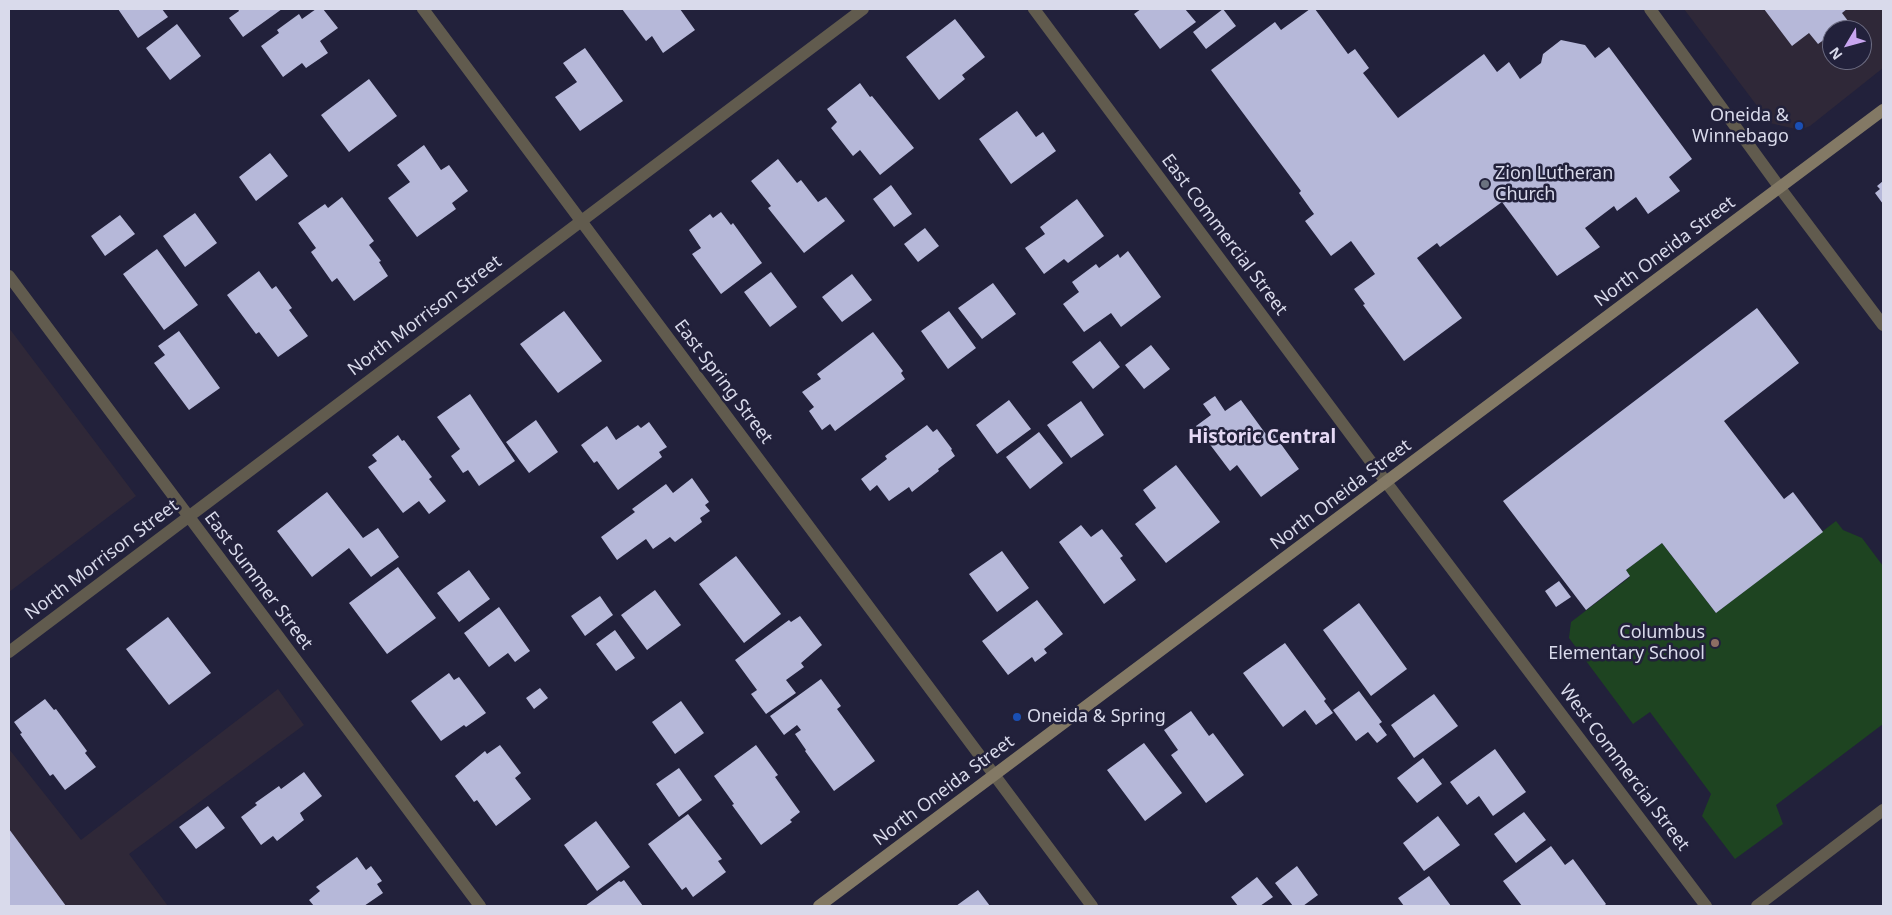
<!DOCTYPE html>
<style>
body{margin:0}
#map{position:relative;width:1892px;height:915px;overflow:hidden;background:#22213b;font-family:"Noto Sans",sans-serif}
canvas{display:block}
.frame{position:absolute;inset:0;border:10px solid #d9daeb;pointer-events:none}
.north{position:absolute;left:1822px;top:20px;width:50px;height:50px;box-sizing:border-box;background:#22213b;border:1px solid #6b6b81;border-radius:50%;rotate:233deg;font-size:14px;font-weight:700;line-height:20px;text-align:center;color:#d9daeb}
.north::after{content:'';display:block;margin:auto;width:18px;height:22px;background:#c8a5ef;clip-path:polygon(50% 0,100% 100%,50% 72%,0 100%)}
</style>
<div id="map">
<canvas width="1892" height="915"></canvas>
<div class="frame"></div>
<div class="north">N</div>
</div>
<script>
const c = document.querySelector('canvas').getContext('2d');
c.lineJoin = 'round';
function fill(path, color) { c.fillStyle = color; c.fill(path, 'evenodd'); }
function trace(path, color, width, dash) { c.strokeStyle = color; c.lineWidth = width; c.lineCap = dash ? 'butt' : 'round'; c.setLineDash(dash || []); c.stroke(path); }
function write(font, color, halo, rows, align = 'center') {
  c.font = font + ' "Noto Sans",sans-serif'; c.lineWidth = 5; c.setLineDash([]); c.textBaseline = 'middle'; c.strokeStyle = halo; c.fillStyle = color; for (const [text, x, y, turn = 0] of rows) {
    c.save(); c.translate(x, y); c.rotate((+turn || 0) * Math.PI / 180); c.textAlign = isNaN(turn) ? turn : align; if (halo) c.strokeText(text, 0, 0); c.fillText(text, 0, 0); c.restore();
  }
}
fill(new Path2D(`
 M 1684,9 L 1883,9 L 1883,68 L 1810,126 L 1800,130 L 1770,123 ZM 1832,30 L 1862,30 L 1862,60 L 1832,60 Z
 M 9,328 L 136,496 L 9,592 Z
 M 278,689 L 304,725 L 129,854 L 168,906 L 9,906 L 9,749 L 81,840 Z`), '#2f2838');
fill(new Path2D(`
 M 1836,521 L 1843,530 L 1862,538 L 1883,566 L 1883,724 L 1776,805 L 1783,824 L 1735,859 L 1702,816 L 1711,794 L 1650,712 L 1633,724 L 1569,638 L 1571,622 L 1630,577 L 1626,570 L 1662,543 L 1716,613 Z`), '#1e4421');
fill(new Path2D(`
 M 118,9 L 162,9 L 168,17 L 138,38 Z
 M 238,9 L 282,9 L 243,37 L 229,18 L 239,11 Z
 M 316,9 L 323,9 L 338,28 L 320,41 L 328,53 L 306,68 L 302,63 L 283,77 L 261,46 L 279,33 L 277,30 L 299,14 L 302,19 Z
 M 622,9 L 680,9 L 695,30 L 663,53 L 652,36 L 646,41 Z
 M 1141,9 L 1185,9 L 1196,22 L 1160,49 L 1134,14 Z
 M 1223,9 L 1236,26 L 1206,49 L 1193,32 Z
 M 1310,9 L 1315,9 L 1348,54 L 1355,49 L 1369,68 L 1363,73 L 1398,118 L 1484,54 L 1497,72 L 1509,62 L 1520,79 L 1541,63 L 1543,54 L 1561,40 L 1585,45 L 1595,58 L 1609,47 L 1692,159 L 1669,177 L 1680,191 L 1648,214 L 1636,197 L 1617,211 L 1614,206 L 1585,228 L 1600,247 L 1557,276 L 1502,202 L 1440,247 L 1437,243 L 1417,258 L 1462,318 L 1404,361 L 1363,305 L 1365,304 L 1354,289 L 1375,274 L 1351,241 L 1331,256 L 1305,221 L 1314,214 L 1299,193 L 1301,191 L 1211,70 L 1275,22 L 1281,30 Z
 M 1764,9 L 1847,9 L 1842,13 L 1848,21 L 1837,30 L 1832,30 L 1832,34 L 1818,44 L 1809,33 L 1792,46 Z
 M 955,19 L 985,57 L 962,75 L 965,79 L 939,100 L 906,57 Z
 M 177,24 L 201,56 L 170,80 L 146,48 Z
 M 585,48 L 623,101 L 580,131 L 555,97 L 577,82 L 563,63 Z
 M 369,79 L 397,116 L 349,152 L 321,115 Z
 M 860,83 L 870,97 L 872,96 L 914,148 L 880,175 L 860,150 L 853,156 L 831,128 L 837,122 L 827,109 Z
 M 1017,111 L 1036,137 L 1043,132 L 1056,151 L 1011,184 L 979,139 Z
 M 424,145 L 441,170 L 449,165 L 468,191 L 452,203 L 456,209 L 417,237 L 388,198 L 410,182 L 397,165 Z
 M 270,153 L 288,176 L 256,201 L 239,177 Z
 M 778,159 L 797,183 L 801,180 L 818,202 L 826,197 L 845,221 L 804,253 L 768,208 L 771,206 L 751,181 Z
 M 1883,181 L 1883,204 L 1875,193 L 1880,189 L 1877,186 Z
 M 891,185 L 912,214 L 894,227 L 873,199 Z
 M 342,197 L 374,241 L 369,245 L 381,261 L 379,262 L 388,276 L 354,301 L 337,278 L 332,282 L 311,252 L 316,248 L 298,223 L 325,204 L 328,208 Z
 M 1077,199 L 1104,236 L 1068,263 L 1064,259 L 1044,274 L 1025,248 L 1045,234 L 1040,227 Z
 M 721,212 L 731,225 L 733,223 L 762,263 L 721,294 L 692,254 L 701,248 L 689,230 L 710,214 L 713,218 Z
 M 195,213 L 217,243 L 185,267 L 163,236 Z
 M 120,215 L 135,234 L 105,256 L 91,236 Z
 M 925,228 L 939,246 L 918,262 L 904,244 Z
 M 157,249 L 198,305 L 164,330 L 123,274 Z
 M 1128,251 L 1161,297 L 1121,327 L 1111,313 L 1084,332 L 1063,304 L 1079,292 L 1072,282 L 1096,264 L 1099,268 L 1118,254 L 1120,258 Z
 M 259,271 L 272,289 L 276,286 L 292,308 L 289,310 L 308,336 L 278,357 L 259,332 L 256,334 L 227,295 Z
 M 771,272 L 797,307 L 770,327 L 744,292 Z
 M 852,274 L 872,300 L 842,322 L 822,297 Z
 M 993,283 L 1016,314 L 982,339 L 958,308 Z
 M 1757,308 L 1799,363 L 1724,421 L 1784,499 L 1793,492 L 1823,532 L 1716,613 L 1662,543 L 1626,570 L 1630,576 L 1586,610 L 1503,501 Z
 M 564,311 L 602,361 L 558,393 L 520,344 Z
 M 949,311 L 976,348 L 948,369 L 921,331 Z
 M 179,331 L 220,388 L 189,410 L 154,363 L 165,355 L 158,346 Z
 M 873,332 L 903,371 L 901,373 L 905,379 L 835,431 L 830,424 L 822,430 L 809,411 L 814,407 L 802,392 L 821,379 L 817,374 Z
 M 1100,341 L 1120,367 L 1093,389 L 1072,362 Z
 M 1151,345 L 1170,369 L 1144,389 L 1125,365 Z
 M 470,394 L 515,461 L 479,486 L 468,470 L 463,473 L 451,456 L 460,449 L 437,417 Z
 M 1215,396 L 1225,411 L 1241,400 L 1268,437 L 1273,433 L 1299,469 L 1261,497 L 1237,465 L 1230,471 L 1196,426 L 1211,415 L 1203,404 Z
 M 1009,400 L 1031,429 L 997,454 L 976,425 Z
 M 1081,401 L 1104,435 L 1071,458 L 1047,425 Z
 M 536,420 L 558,452 L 529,473 L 506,442 Z
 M 649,422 L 667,447 L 659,452 L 662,457 L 618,490 L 597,461 L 594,463 L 581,445 L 607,426 L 616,440 L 638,425 L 641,428 Z
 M 927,425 L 933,432 L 937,429 L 952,449 L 951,450 L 955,456 L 938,469 L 939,471 L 912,492 L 909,487 L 889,501 L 877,485 L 870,491 L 861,479 L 887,459 L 885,456 Z
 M 1039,432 L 1063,463 L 1030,489 L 1006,457 Z
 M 398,435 L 402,441 L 404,440 L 432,477 L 429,479 L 446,501 L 429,514 L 419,501 L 403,513 L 368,467 L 377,461 L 372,455 Z
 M 1176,465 L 1220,522 L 1166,563 L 1135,524 L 1156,508 L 1143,490 Z
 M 692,478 L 709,502 L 705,505 L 710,511 L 700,518 L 702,522 L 675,542 L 670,537 L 653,549 L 646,539 L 617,560 L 601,537 L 635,512 L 632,509 L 666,484 L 673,493 Z
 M 327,492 L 363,538 L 378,528 L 399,557 L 371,577 L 349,548 L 312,577 L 277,531 Z
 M 1081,525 L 1091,537 L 1102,529 L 1123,556 L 1120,558 L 1136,580 L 1104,604 L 1059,542 Z
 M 1002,551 L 1029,588 L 997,612 L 969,574 Z
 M 736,556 L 781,614 L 744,643 L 699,584 Z
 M 398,567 L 436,618 L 387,654 L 349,603 Z
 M 469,570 L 490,599 L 459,622 L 437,593 Z
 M 1559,581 L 1571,597 L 1556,607 L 1545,591 Z
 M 655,590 L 681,625 L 647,650 L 621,615 Z
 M 600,596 L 613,615 L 585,636 L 571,616 Z
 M 1037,600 L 1063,634 L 1044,649 L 1047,653 L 1035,662 L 1032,657 L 1008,675 L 982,641 Z
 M 1359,603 L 1407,669 L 1371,696 L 1323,630 Z
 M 499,607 L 530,651 L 515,662 L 508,653 L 489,667 L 464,633 Z
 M 800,616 L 822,645 L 801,663 L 804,667 L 786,680 L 796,693 L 766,714 L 751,694 L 757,690 L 735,660 L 789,620 L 791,622 Z
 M 168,617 L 211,673 L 169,705 L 126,649 Z
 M 615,630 L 635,658 L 616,671 L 596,644 Z
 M 1285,643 L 1326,699 L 1324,701 L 1333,713 L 1316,725 L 1305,710 L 1283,727 L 1243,673 Z
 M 449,673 L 454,680 L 459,677 L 486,713 L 466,727 L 464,725 L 441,741 L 411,701 Z
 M 821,679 L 841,706 L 837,709 L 875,761 L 834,791 L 805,751 L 806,750 L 795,734 L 801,730 L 797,725 L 784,735 L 770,716 Z
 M 540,688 L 548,698 L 534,709 L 526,698 Z
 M 1359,691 L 1382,722 L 1379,724 L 1387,735 L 1377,743 L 1368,732 L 1356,741 L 1333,710 Z
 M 1434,694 L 1458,726 L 1414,758 L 1391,725 Z
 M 45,699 L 54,710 L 56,709 L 87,751 L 85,753 L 96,767 L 65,790 L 53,774 L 50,776 L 20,734 L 22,733 L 14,722 Z
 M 681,701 L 704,733 L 675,754 L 652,722 Z
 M 1191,711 L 1209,736 L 1213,733 L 1244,775 L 1206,803 L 1171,755 L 1178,750 L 1164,730 Z
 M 1144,743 L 1182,793 L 1145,821 L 1107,770 Z
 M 500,745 L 521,773 L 515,778 L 531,799 L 496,826 L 477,800 L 474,802 L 455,776 L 485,751 L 487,754 Z
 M 756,745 L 778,775 L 775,777 L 800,812 L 790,820 L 792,822 L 761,845 L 732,805 L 734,804 L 714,776 Z
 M 1495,749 L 1526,792 L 1493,816 L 1479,796 L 1467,805 L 1450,782 Z
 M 1423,758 L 1442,784 L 1417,803 L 1397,778 Z
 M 679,768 L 702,800 L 679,817 L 656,784 Z
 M 304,772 L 322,796 L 300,813 L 304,820 L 277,841 L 273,836 L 261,845 L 241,817 L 257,805 L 255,803 L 279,786 L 281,789 Z
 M 208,806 L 225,828 L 196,849 L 179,827 Z
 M 1524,812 L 1546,840 L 1516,863 L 1494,834 Z
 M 688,814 L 722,859 L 718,861 L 726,872 L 693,897 L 686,887 L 682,890 L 648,844 Z
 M 1438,816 L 1460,845 L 1424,871 L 1403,843 Z
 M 596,821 L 630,867 L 597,891 L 564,845 Z
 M 9,829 L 66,906 L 9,906 Z
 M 1551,846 L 1565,865 L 1573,859 L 1606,904 L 1604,906 L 1522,906 L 1503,881 Z
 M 357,857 L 366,870 L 371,866 L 382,881 L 377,884 L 383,893 L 364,906 L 314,906 L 309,900 L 320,891 L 316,887 Z
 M 1297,866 L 1318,895 L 1303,906 L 1293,906 L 1275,883 Z
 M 1429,876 L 1451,906 L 1404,906 L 1398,898 Z
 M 1257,877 L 1273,897 L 1260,906 L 1238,906 L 1231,897 Z
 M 624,880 L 643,906 L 585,906 L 619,881 L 621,882 Z
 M 978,890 L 990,906 L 956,906 Z`), '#b6b8d9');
trace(new Path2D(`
 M 423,9 L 1092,906
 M 1034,9 L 1386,482 L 1706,906
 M 1650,9 L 1780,188 L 1883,325
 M 9,276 L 480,906
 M 9,652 L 863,9
 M 1757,906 L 1883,810`), '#615b4e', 12);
trace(new Path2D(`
 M 819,906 L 1883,110`), '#837965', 12);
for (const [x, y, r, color] of [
 [1799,126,5,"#1a4fb4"],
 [1485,184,5,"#6b7280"],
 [1715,643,5,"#8d6e63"],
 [1017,717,5,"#1a4fb4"]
]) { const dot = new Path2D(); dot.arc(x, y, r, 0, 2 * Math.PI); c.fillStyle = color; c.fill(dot); trace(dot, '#22213b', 2); }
write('18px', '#d9daeb', '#22213b', [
 ["Oneida &",1789,116],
 ["Winnebago",1789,137],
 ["Zion Lutheran",1495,174,"left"],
 ["Church",1495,195,"left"],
 ["Columbus",1705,633],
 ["Elementary School",1705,654],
 ["Oneida & Spring",1027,717,"left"]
], 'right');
write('18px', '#d9daeb', '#22213b', [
 ["East Commercial Street",1224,235,53],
 ["North Oneida Street",1665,252,-37],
 ["North Morrison Street",425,316,-37],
 ["East Spring Street",723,382,53],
 ["North Oneida Street",1341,495,-37],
 ["North Morrison Street",102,560,-37],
 ["East Summer Street",258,581,53],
 ["West Commercial Street",1624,768,53],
 ["North Oneida Street",944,791,-37]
]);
write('bold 19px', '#e5d9f5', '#22213b', [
 ["Historic Central",1262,438]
]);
</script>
